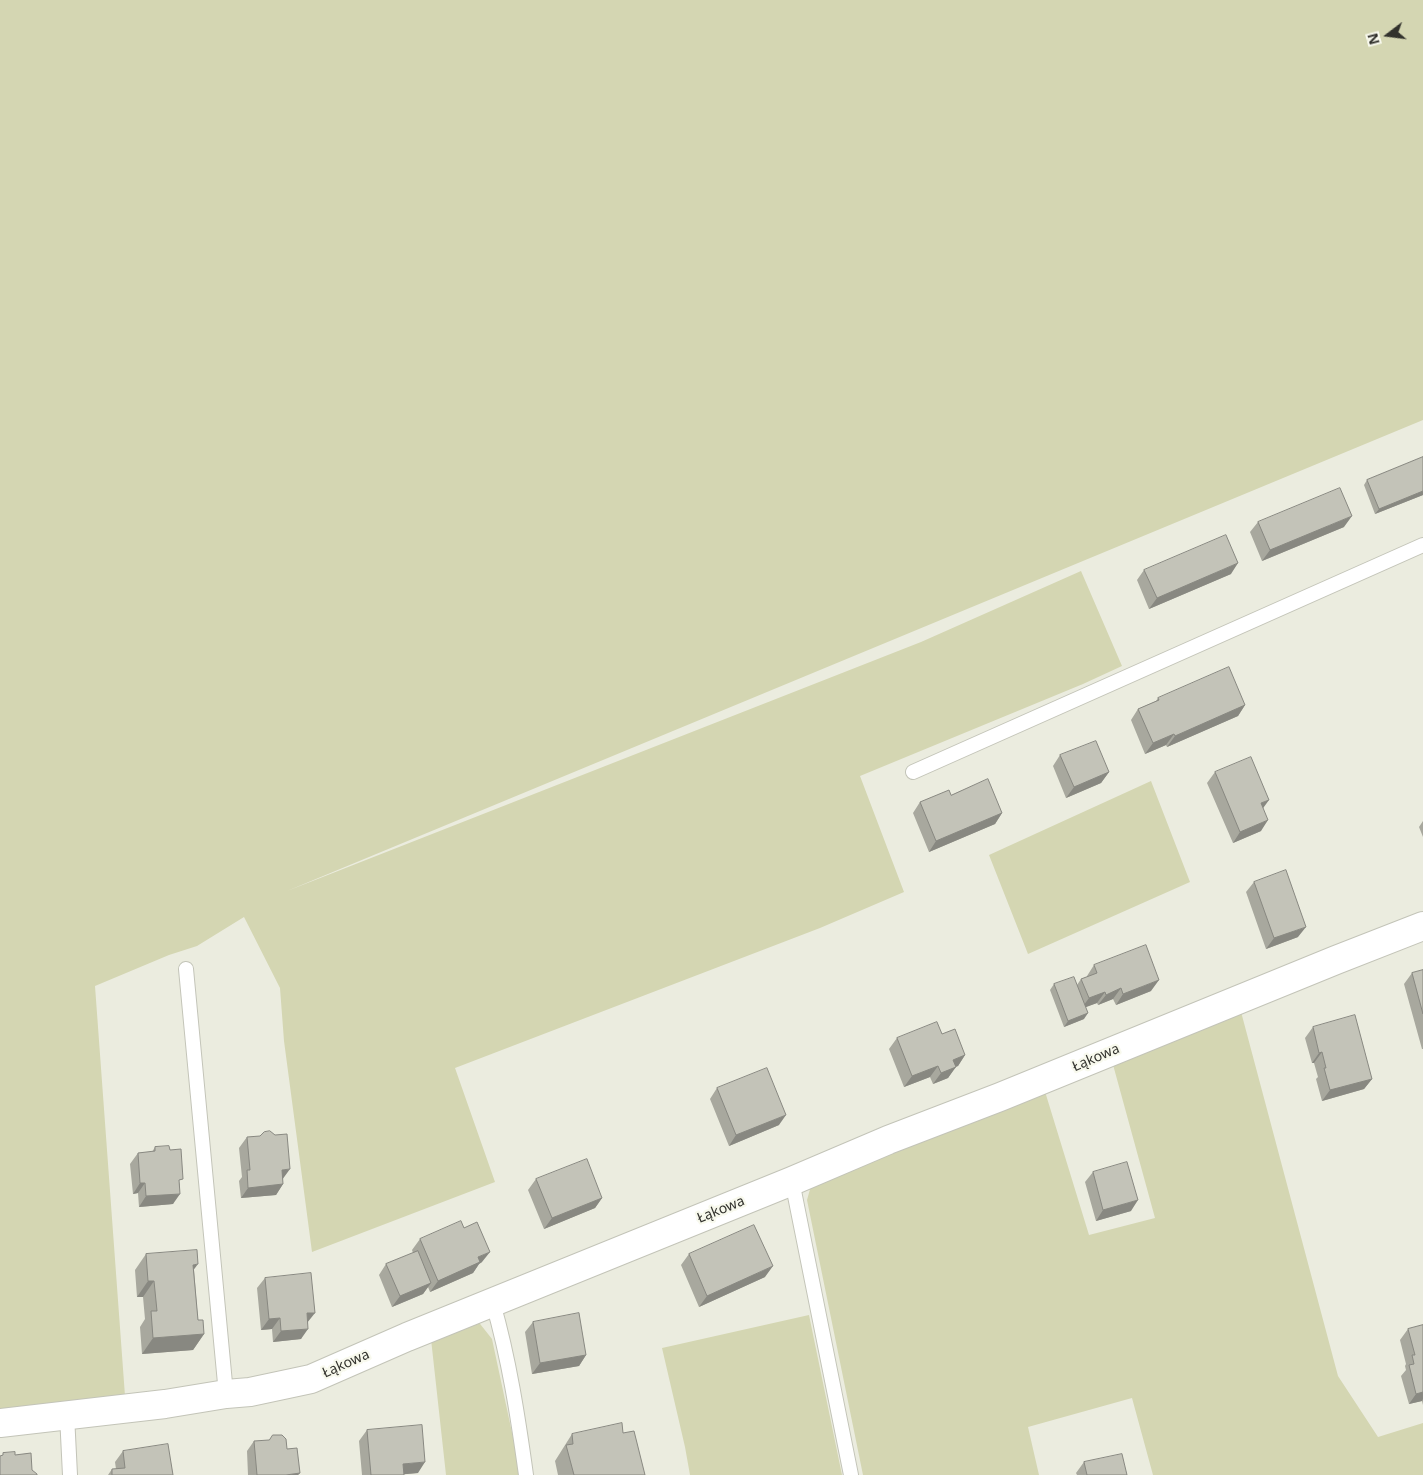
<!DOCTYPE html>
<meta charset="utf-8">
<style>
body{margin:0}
#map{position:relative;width:1423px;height:1475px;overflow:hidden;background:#ebecdf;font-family:"Noto Sans",sans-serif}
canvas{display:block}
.north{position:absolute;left:1363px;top:10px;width:50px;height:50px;-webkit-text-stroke:4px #f8f9ed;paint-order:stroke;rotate:255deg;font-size:14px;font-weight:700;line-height:20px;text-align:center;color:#32322d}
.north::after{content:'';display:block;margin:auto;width:18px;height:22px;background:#32322d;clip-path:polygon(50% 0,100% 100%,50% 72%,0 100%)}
</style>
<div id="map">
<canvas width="1423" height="1475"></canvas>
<div class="north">N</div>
</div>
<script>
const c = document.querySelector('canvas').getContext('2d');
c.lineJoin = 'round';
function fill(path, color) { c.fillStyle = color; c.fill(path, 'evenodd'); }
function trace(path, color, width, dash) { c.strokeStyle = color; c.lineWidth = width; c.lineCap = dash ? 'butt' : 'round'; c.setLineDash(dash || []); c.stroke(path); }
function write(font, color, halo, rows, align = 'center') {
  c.font = font + ' "Noto Sans",sans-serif'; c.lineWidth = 4.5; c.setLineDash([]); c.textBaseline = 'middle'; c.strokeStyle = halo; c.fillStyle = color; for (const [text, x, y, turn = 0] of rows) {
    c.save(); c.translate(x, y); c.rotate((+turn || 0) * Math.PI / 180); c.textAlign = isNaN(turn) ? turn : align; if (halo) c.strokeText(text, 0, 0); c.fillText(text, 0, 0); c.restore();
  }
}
fill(new Path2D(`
 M 0,0 L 1423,0 L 1423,420 L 287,891 L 921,642 L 1081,571 L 1122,666 L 1083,684 L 860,776 L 904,892 L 820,928 L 455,1068 L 495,1182 L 312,1252 L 284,1041 L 280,988 L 244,917 L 197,946 L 169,955 L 95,986 L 125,1396 L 0,1409 Z
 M 1151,781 L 1190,882 L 1028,954 L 989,855 Z
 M 1240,1008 L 1338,1376 L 1378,1437 L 1423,1423 L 1423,1475 L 1153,1475 L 1132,1398 L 1028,1427 L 1039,1475 L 863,1475 L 807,1200 L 812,1182 L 1043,1085 L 1089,1235 L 1155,1218 L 1112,1061 Z
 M 809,1315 L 842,1475 L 690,1475 L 685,1447 L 662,1348 Z
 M 477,1320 L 492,1339 L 514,1442 L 519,1475 L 446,1475 L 431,1339 Z`), '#d4d6b2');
const lane = new Path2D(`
 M 913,772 L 1423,545
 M 186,969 L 226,1394
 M 792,1181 L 851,1475
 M 493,1303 C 509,1359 518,1417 526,1475
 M 67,1415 L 70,1475`);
const street = new Path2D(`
 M 0,1423 L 165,1404 L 226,1394 L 250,1392 L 311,1379 L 407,1337 L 792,1181 L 888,1140 L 1000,1097 L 1336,960 L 1423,926`);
trace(lane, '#c3c4b8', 16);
trace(street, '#c3c4b8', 30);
trace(lane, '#fff', 14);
trace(street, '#fff', 28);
fill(new Path2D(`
 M 1423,457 L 1423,495 L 1375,514 L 1364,485 L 1367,480 Z
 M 1258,522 L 1344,527 L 1262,561 L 1250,532 Z
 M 1144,570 L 1231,574 L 1149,609 L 1137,580 Z
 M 1158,698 L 1245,705 L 1238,716 L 1167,747 L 1166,745 L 1145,754 L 1131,720 L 1138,709 L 1156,701 Z
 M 1060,755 L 1109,772 L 1101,783 L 1066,798 L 1053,766 Z
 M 1215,772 L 1263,808 L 1261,831 L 1233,843 L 1207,783 Z
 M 920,802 L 1002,813 L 995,824 L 929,852 L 913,813 Z
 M 1423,821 L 1423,837 L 1419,827 Z
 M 1254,882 L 1298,937 L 1266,949 L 1246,892 Z
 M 1094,965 L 1151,991 L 1116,1005 L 1113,999 L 1098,1005 L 1097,1003 L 1085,1007 L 1084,1019 L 1064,1027 L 1050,990 L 1054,984 L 1077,985 L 1081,979 L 1087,977 L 1087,976 Z
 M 1423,970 L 1423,1049 L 1422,1049 L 1404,984 L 1412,973 Z
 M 1313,1027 L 1372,1079 L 1364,1089 L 1322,1101 L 1316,1079 L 1318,1077 L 1314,1063 L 1312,1063 L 1305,1038 Z
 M 942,1034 L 965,1055 L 958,1066 L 955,1067 L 948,1078 L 933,1084 L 930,1077 L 904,1087 L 889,1049 L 897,1038 Z
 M 717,1088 L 779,1125 L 729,1146 L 710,1099 Z
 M 247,1137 L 283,1184 L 276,1195 L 241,1198 L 239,1181 L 242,1177 L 239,1148 Z
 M 155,1147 L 170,1150 L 180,1185 L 173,1204 L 139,1207 L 138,1193 L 133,1194 L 130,1164 L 138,1153 L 152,1152 Z
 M 1093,1172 L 1131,1211 L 1096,1221 L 1085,1182 Z
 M 536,1179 L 602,1198 L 595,1208 L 544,1229 L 528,1190 Z
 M 464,1228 L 482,1262 L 479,1264 L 473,1273 L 430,1292 L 428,1287 L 423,1294 L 392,1307 L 379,1275 L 386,1264 L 413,1253 L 412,1250 L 420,1239 Z
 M 146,1254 L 194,1270 L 198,1320 L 204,1334 L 193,1350 L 142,1354 L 140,1327 L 145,1319 L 143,1297 L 137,1297 L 135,1270 Z
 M 689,1254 L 765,1277 L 699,1307 L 681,1265 Z
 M 265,1278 L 308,1323 L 301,1339 L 273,1342 L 272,1329 L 261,1330 L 257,1288 Z
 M 533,1322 L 586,1355 L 579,1366 L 532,1374 L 525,1332 Z
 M 1423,1325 L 1423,1405 L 1422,1401 L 1409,1404 L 1401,1376 L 1406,1370 L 1405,1366 L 1406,1364 L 1400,1340 L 1408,1329 Z
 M 367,1430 L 418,1473 L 404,1474 L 404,1475 L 362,1475 L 359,1441 Z
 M 623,1433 L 645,1475 L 558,1475 L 555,1461 L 572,1434 Z
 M 254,1441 L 287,1449 L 300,1473 L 298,1475 L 248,1475 L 247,1451 Z
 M 123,1451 L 173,1475 L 108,1475 L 112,1469 L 116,1469 L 115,1462 Z
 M 1084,1462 L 1127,1475 L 1077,1475 L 1076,1473 Z`), '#a8a89e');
fill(new Path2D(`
 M 1423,491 L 1423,495 L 1375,514 L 1379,509 Z
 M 1352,516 L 1344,527 L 1262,561 L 1270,550 Z
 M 1238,563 L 1231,574 L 1149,609 L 1157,598 Z
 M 1245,705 L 1238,716 L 1167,747 L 1175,736 Z
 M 1174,734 L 1166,745 L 1145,754 L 1153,743 Z
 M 1109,772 L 1101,783 L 1066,798 L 1074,787 Z
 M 1269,800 L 1261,811 L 1261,803 Z
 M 1002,813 L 995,824 L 929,852 L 936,841 Z
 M 1268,820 L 1261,831 L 1233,843 L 1240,832 Z
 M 1306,927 L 1298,937 L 1266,949 L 1274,938 Z
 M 1159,980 L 1151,991 L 1116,1005 L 1123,994 Z
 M 1121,988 L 1113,999 L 1098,1005 L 1106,995 Z
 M 1105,992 L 1097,1003 L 1081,1009 L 1089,998 Z
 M 1088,1013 L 1084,1019 L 1064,1027 L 1068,1021 Z
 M 1322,1052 L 1314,1063 L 1312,1063 L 1319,1053 Z
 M 965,1055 L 958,1066 L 945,1071 L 953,1060 Z
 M 938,1066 L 930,1077 L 904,1087 L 912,1076 Z
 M 956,1067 L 948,1078 L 933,1084 L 941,1073 Z
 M 1372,1079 L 1364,1089 L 1322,1101 L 1330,1090 Z
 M 786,1115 L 779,1125 L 729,1146 L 736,1135 Z
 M 290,1169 L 282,1180 L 282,1170 Z
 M 140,1183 L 145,1183 L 138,1193 L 133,1194 Z
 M 283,1184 L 276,1195 L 241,1198 L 248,1188 Z
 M 180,1194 L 173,1204 L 139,1207 L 146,1196 Z
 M 602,1198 L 595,1208 L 544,1229 L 552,1218 Z
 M 1138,1200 L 1131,1211 L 1096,1221 L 1103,1210 Z
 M 490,1252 L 482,1262 L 479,1264 L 473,1273 L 430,1292 L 438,1281 L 478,1257 Z
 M 198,1264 L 186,1280 L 193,1265 Z
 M 773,1266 L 765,1277 L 699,1307 L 707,1296 Z
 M 148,1281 L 154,1281 L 143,1297 L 137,1297 Z
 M 431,1283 L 423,1294 L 392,1307 L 400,1296 Z
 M 307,1313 L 315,1313 L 307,1323 Z
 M 280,1318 L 272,1329 L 261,1330 L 269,1319 Z
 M 308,1329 L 301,1339 L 273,1342 L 281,1331 Z
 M 204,1334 L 193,1350 L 142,1354 L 153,1338 Z
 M 586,1355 L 579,1366 L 532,1374 L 540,1363 Z
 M 1423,1392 L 1423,1399 L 1422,1401 L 1409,1404 L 1416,1394 Z
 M 425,1462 L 418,1473 L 396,1475 L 403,1464 Z
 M 300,1473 L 298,1475 L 286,1475 Z`), '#888881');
const building = new Path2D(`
 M 1423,457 L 1423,491 L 1379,509 L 1367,480 Z
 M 1340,488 L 1352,516 L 1270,550 L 1258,522 Z
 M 1226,535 L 1238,563 L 1157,598 L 1144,570 Z
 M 1229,667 L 1245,705 L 1175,736 L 1174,734 L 1153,743 L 1138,709 L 1159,700 L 1158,698 Z
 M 1096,741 L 1109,772 L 1074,787 L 1060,755 Z
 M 1251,757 L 1269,800 L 1261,803 L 1268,820 L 1240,832 L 1215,772 Z
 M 988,779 L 1002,813 L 936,841 L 920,802 L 949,790 L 951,795 Z
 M 1286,870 L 1306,927 L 1274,938 L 1254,882 Z
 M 1146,945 L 1159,980 L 1123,994 L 1121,988 L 1106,995 L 1105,992 L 1089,998 L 1081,979 L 1097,973 L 1094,965 Z
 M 1423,970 L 1423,1014 L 1412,973 Z
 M 1074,977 L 1088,1013 L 1068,1021 L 1054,984 Z
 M 1355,1015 L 1372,1079 L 1330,1090 L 1324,1068 L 1326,1068 L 1322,1052 L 1319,1053 L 1313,1027 Z
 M 937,1022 L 942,1034 L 955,1029 L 965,1055 L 953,1060 L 956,1067 L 941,1073 L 938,1066 L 912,1076 L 897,1038 Z
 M 767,1068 L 786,1115 L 736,1135 L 717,1088 Z
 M 270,1131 L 275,1135 L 287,1134 L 290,1169 L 282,1170 L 283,1184 L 248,1188 L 247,1170 L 250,1170 L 247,1137 L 260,1136 L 264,1132 Z
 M 169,1146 L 170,1150 L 181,1149 L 183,1179 L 179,1180 L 180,1194 L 146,1196 L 145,1183 L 140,1183 L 138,1153 L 155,1151 L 155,1147 Z
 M 587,1159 L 602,1198 L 552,1218 L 536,1179 Z
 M 1127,1162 L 1138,1200 L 1103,1210 L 1093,1172 Z
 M 461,1221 L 464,1228 L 477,1222 L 490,1252 L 478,1257 L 480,1262 L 438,1281 L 420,1239 Z
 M 754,1225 L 773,1266 L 707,1296 L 689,1254 Z
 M 197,1250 L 198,1264 L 193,1265 L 198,1320 L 203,1320 L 204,1334 L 153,1338 L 151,1311 L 157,1311 L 154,1281 L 148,1281 L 146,1254 Z
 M 418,1251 L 431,1283 L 400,1296 L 386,1264 Z
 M 311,1273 L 315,1313 L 307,1313 L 308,1329 L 281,1331 L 280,1318 L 269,1319 L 265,1278 Z
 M 579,1313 L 586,1355 L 540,1363 L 533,1322 Z
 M 1423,1325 L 1423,1392 L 1416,1394 L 1409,1365 L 1414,1364 L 1412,1355 L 1415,1355 L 1408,1329 Z
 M 622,1423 L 623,1433 L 634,1431 L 645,1475 L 574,1475 L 566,1445 L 573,1444 L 572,1434 Z
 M 422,1425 L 425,1462 L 403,1464 L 404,1475 L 371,1475 L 367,1430 Z
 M 273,1435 L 282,1435 L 286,1439 L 287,1449 L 297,1448 L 300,1473 L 286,1475 L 257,1475 L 254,1441 L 269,1440 Z
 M 168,1444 L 173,1475 L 112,1475 L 112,1469 L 125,1468 L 123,1451 Z
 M 15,1452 L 15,1455 L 31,1453 L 32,1470 L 37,1474 L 37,1475 L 0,1475 L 0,1456 L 3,1455 L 3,1453 Z
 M 1122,1454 L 1127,1475 L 1087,1475 L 1084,1462 Z`);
fill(building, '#c3c3b8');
trace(building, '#888881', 1);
write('14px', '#32322d', '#f8f9ed', [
 ["Łąkowa",1096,1058,-23],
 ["Łąkowa",721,1210,-22],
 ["Łąkowa",346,1364,-24]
]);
</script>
